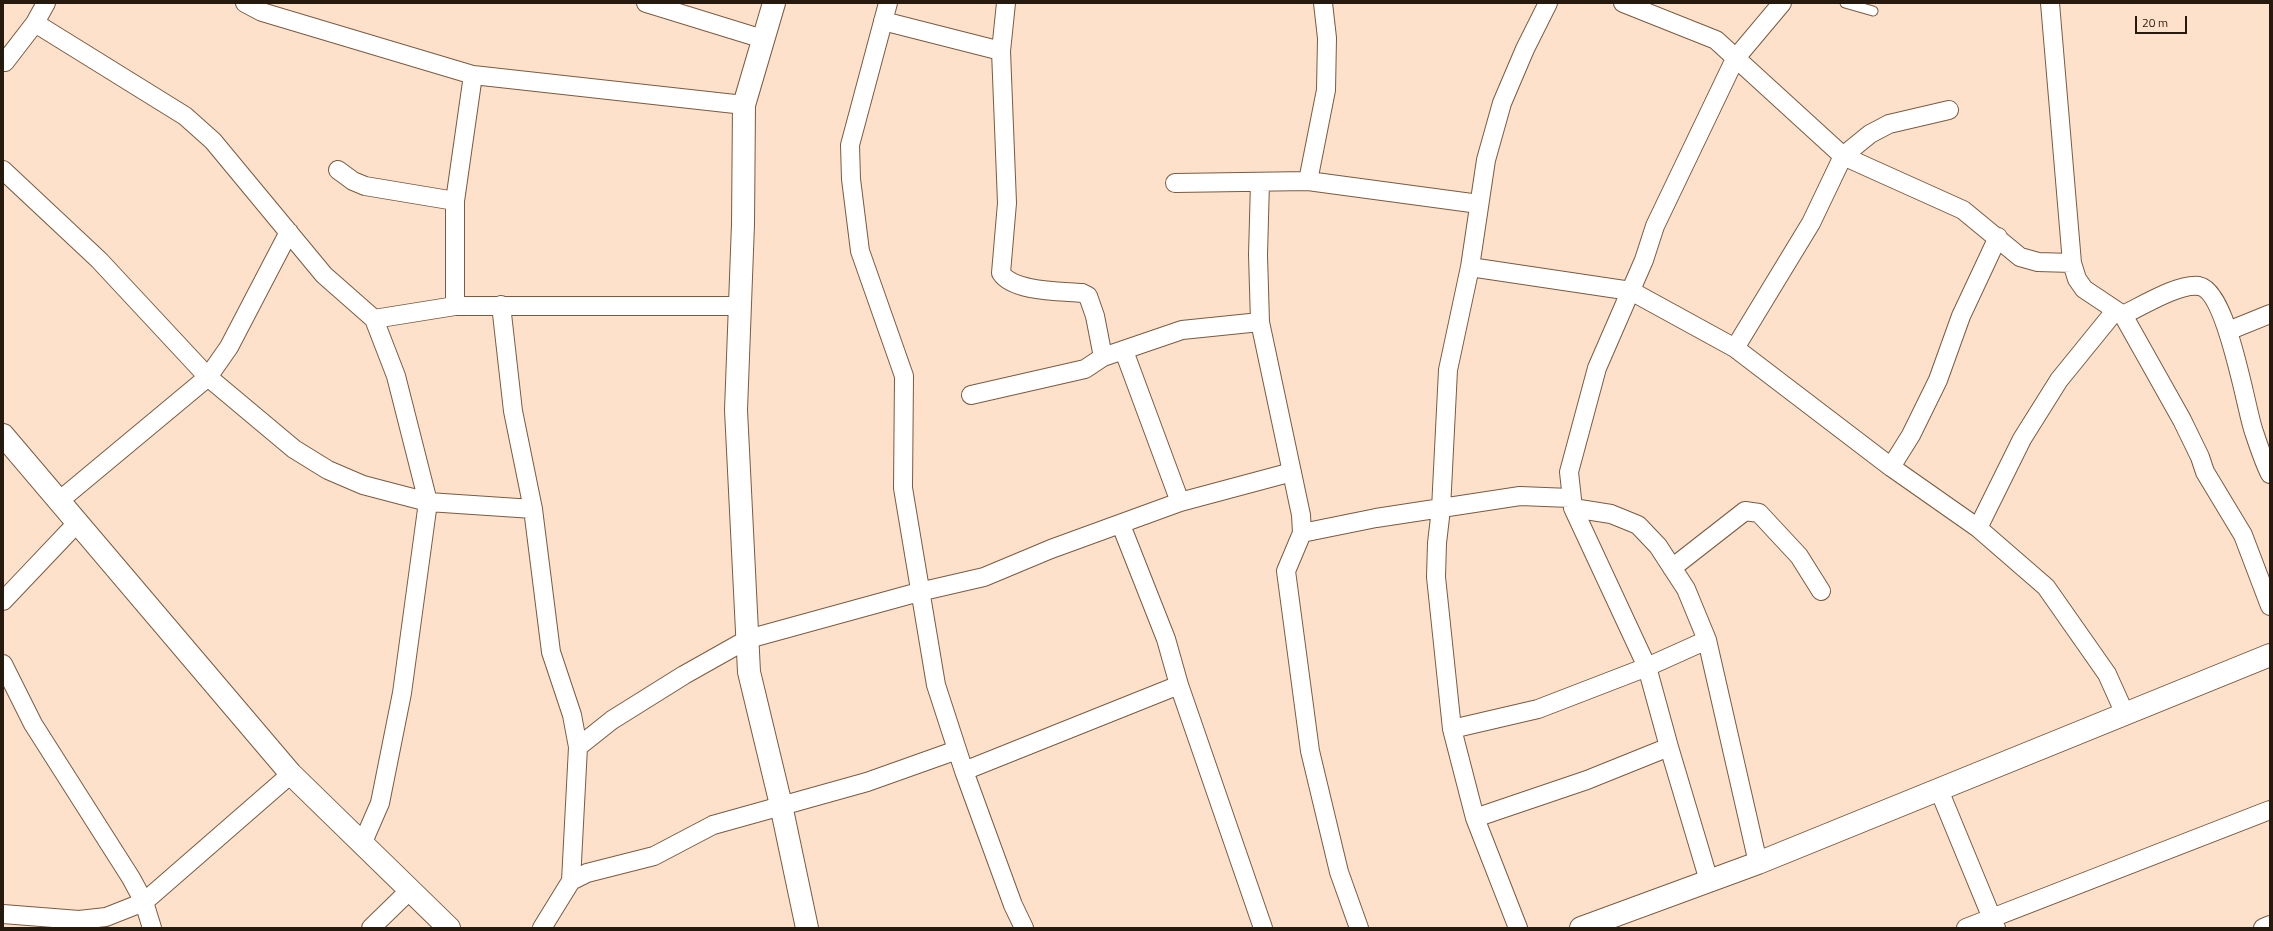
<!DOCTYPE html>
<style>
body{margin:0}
#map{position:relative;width:2273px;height:931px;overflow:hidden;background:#fee1ca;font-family:"Titillium Web",sans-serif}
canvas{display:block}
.frame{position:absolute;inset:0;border:4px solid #26190e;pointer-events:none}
.scale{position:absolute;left:2135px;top:16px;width:52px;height:18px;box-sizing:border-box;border:2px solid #26190e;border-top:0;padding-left:5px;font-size:12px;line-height:14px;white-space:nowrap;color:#26190e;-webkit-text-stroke:3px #fee1ca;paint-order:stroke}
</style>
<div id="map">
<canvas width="2273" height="931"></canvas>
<div class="frame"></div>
<div class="scale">20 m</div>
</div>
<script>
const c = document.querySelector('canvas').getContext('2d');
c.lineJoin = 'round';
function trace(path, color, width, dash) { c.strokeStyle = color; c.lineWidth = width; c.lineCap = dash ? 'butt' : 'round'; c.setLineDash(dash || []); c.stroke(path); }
const service = new Path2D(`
 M 1845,3 L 1873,11`);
const minor = new Path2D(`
 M 245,3 L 262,12 L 473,75 L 744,105
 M 646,3 L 763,39
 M 888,3 L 850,145 L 851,179 L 860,251 L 904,376 L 903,488 L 936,685 L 964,771 L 1013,905 L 1024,928
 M 1006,3 L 1001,51 L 1007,203 L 1001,273 C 1013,292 1061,291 1082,293 L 1088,296 L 1095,316 L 1103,357
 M 1623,3 L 1716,40 L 1843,156 L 1963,210 L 2020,257 L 2038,262 L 2072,263
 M 2050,3 L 2072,263 L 2077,279 L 2084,289 L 2123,315 L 2182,420 L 2200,457 L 2205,472 L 2243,535 L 2270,606
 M 883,21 L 1001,51
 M 35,23 L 185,116 L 213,141 L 324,275 L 374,319 L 396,376 L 428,502 L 402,693 L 380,803 L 363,842
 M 5,62 L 35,23 L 46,3
 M 3,170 L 99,260 L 208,377 L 294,449 L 328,470 L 363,485 L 428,502 L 533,509
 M 338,170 L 353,181 L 365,186 L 455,201
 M 1308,181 L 1326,90 L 1327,38 L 1323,3
 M 1260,182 L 1258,255 L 1260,322 L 1301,515 L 1302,533 L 1286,571 L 1310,751 L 1339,872 L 1359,928
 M 1175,183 L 1308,181 L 1479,204
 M 1470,267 L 1631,291 L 1735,348 L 1891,467 L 1978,528 L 2046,587 L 2107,674 L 2125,714
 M 501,305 L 513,411 L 533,509 L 551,652 L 572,715 L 578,747 L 571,881
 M 455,306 L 455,201 L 473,75
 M 2123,315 C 2142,306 2179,283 2199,286 C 2227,291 2245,404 2253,429 C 2258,444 2263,460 2270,474
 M 374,319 L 455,306 L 741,306
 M 2228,331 L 2270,314
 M 1735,348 L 1811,223 L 1843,156 L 1870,134 L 1889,124 L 1949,110
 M 1124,351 L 1180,502
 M 971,395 L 1085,369 L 1103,357 L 1182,330 L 1260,322
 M 1891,467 L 1911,435 L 1938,380 L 1961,316 L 1998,237
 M 59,501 L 208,377 L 229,347 L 289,232
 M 1573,508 L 1611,514 L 1638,525 L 1658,546 L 1686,589 L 1707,640 L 1758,863
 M 1121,525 L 1166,639 L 1179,685 L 1263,928
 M 1978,528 L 2022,439 L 2059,380 L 2115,311
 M 1302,533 L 1376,518 L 1520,496 L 1570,498
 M 1672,568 L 1745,511 L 1759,513 L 1799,556 L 1821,591
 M 3,601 L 78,522
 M 3,664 L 33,724 L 131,878 L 144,902 L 152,928
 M 1452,729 L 1538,709 L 1647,667 L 1707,640
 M 578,747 L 612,720 L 684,675 L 748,639 L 919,592 L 984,577 L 1051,549 L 1180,502 L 1292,472
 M 964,771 L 1179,685
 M 1939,790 L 1996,928
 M 1475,818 L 1587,780 L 1669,747
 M 1709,881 L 1669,747 L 1647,667 L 1573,508 L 1569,472 L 1597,368 L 1644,260 L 1655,226 L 1735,59 L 1782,3
 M 3,914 L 79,920 L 106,917 L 144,902 L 291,774
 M 371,928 L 409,891
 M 542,928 L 571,881 L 587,873 L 654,856 L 713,825 L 867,782 L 957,750
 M 1518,928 L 1475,818 L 1452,729 L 1436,577 L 1437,543 L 1441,509 L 1448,370 L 1470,267 L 1486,160 L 1502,103 L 1525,49 L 1548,3
 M 1966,928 L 2270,810
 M 2263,928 L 2270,925`);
const tertiary = new Path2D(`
 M 774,3 L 744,105 L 743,224 L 736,410 L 749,672 L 781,805 L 807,928
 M 3,435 L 291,774 L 449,928
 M 1581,928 L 1758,863 L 2270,655`);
trace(service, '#7a5b41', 11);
trace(minor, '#7a5b41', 20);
trace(tertiary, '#7a5b41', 24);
trace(service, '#fff', 9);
trace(minor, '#fff', 18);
trace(tertiary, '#fff', 22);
</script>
